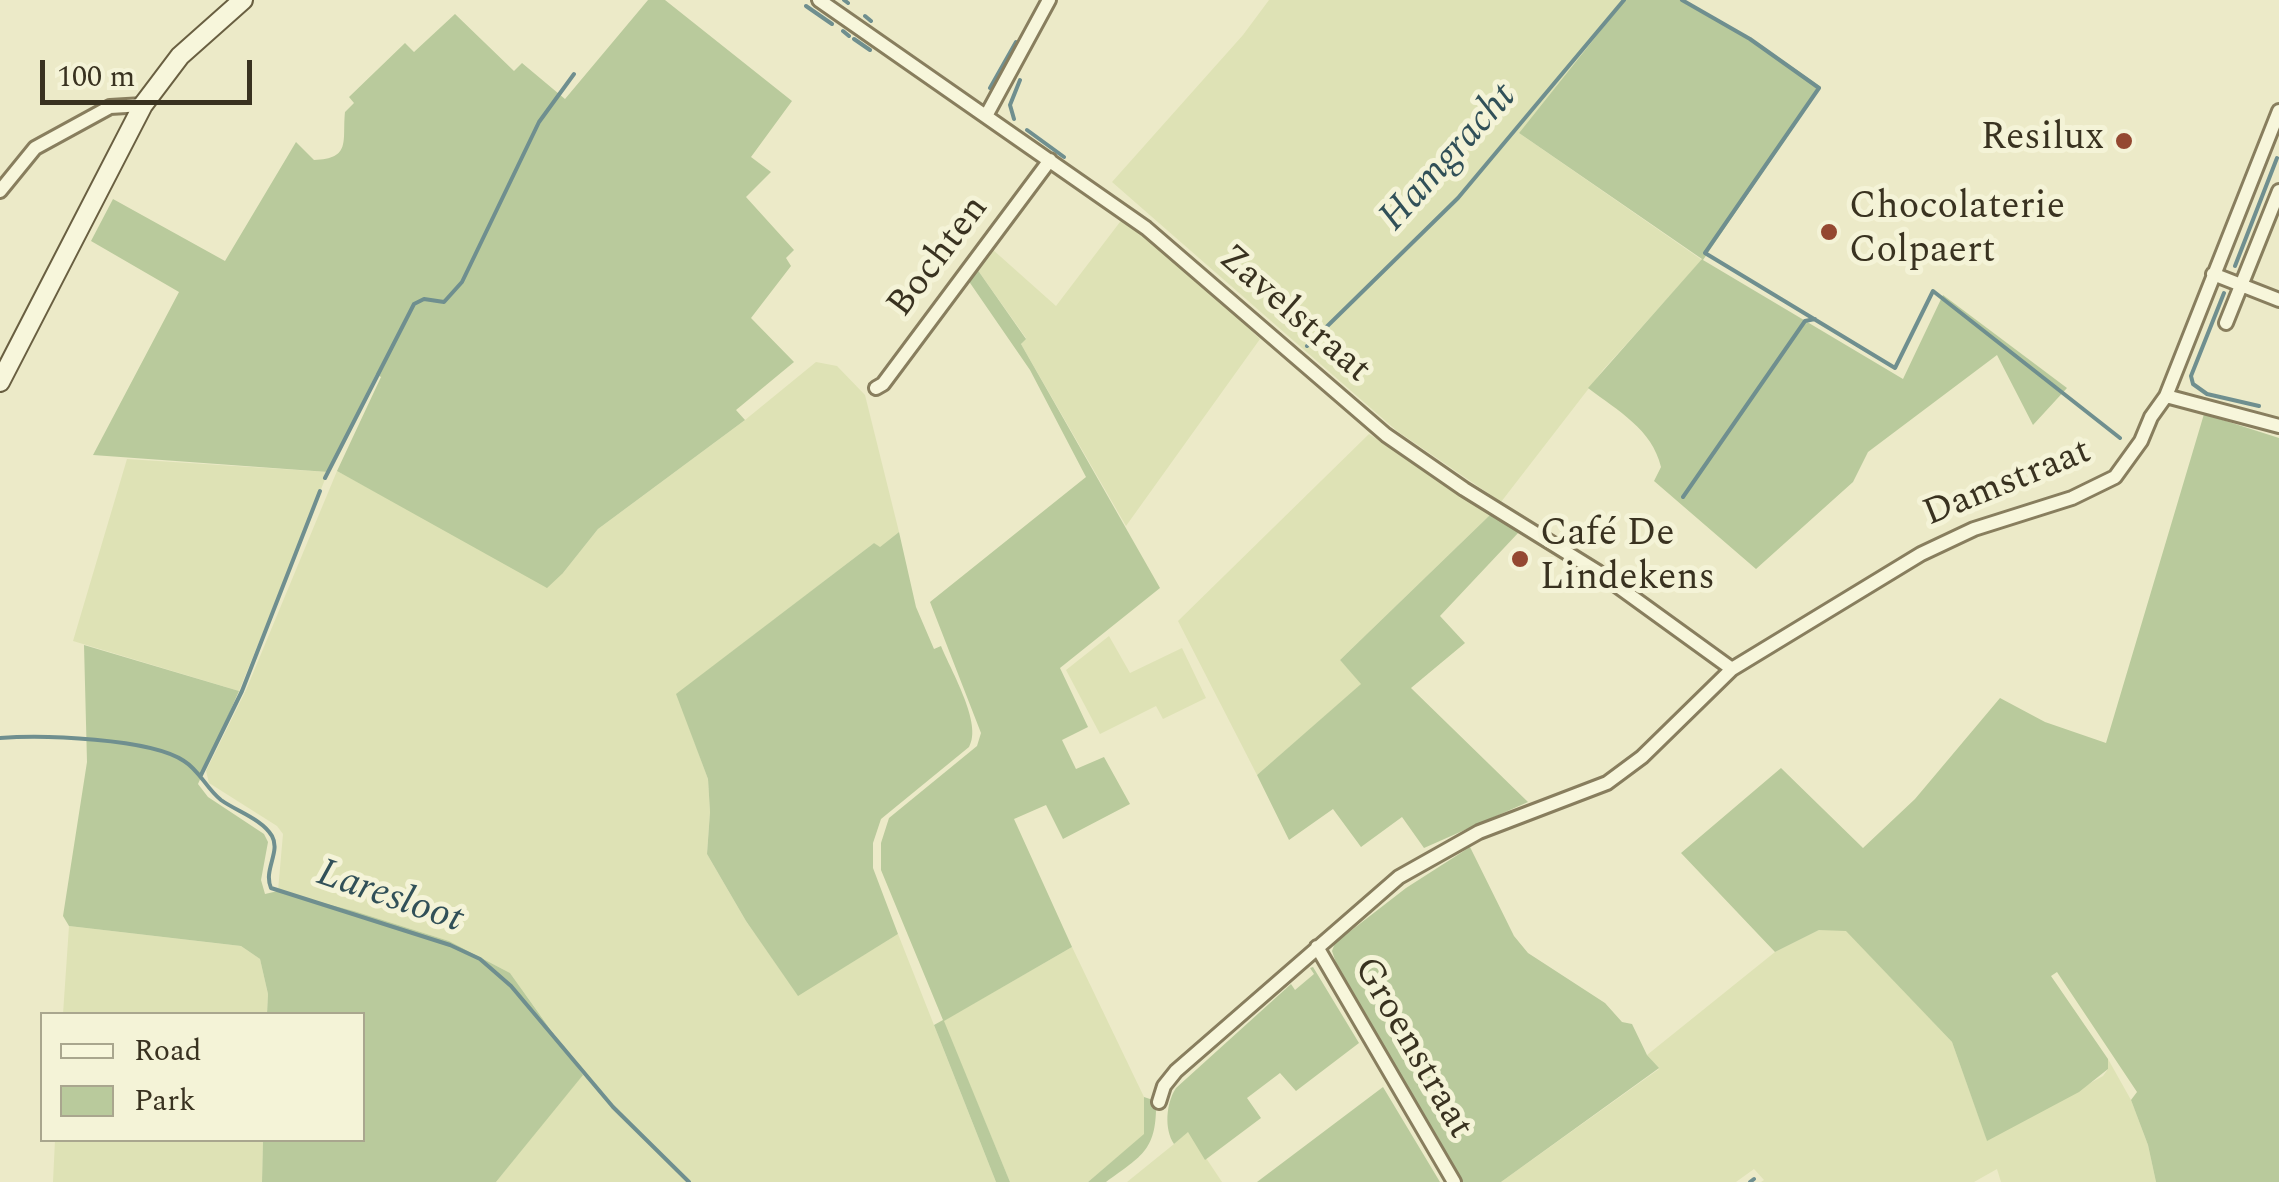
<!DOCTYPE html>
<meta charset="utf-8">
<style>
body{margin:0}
#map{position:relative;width:2279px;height:1182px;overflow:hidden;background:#eceac8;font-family:Spectral,serif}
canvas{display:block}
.legend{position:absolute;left:40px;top:1012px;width:325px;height:130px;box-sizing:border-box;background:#f4f3d7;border:2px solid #a9a68e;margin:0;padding:12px 18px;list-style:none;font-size:30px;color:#393220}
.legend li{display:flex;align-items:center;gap:20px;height:50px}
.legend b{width:50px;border:2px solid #a9a68e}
.scale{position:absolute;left:40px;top:60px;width:212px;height:45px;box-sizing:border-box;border:5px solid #393220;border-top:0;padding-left:12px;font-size:30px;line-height:35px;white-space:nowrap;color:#393220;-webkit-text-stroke:8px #f4f3d7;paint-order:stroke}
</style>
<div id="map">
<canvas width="2279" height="1182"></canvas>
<ul class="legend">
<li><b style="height:12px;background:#f7f6db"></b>Road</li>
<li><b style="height:28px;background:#b9ca9c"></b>Park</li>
</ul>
<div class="scale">100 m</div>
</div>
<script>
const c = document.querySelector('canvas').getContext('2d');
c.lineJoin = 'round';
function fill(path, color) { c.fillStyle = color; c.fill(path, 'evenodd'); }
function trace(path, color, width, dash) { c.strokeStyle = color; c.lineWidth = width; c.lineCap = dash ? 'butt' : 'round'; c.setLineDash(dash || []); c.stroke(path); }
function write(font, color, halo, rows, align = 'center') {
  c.font = font + ' Spectral,serif'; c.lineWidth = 10; c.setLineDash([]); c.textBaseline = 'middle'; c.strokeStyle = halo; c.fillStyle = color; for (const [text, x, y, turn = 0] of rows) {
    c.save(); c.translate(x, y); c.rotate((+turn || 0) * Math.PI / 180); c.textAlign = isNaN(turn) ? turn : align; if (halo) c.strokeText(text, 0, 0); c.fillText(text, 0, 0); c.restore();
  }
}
fill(new Path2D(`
 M 1269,0 L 1625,0 L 1519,133 L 1702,260 L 1603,370 L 1501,502 L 1397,431 L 1112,182 L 1243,35 Z
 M 1123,218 L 1195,278 L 1260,339 L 1126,526 L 1021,344 L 1026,338 L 977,269 L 992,249 L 1056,306 Z
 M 816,362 L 837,366 L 865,395 L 899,532 L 879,548 L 874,543 L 677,694 L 708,779 L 710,812 L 707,854 L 746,921 L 798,995 L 898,934 L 996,1182 L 496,1182 L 583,1074 L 510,973 L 449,941 L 354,911 L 278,891 L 283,834 L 277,826 L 209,783 L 206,771 L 246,690 L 337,471 L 385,497 L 563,573 L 598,529 L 745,420 Z
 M 1369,434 L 1491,514 L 1340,660 L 1362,684 L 1257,775 L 1178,621 Z
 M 127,459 L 328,472 L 239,691 L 73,641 Z
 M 1109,636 L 1130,673 L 1182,648 L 1206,698 L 1163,719 L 1156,706 L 1100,734 L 1066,670 Z
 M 69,926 L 241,946 L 260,959 L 268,994 L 267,1014 L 63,1014 Z
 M 1819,930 L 1846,930 L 1952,1042 L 1987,1140 L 2103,1076 L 2108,1069 L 2108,1059 L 2131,1100 L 2148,1145 L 2156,1182 L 2001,1182 L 1997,1169 L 1974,1182 L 1761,1182 L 1764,1180 L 1754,1169 L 1736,1182 L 1501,1182 L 1659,1069 L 1647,1055 L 1775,952 Z
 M 1072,947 L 1144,1097 L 1144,1135 L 1088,1182 L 1010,1182 L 943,1021 Z
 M 1188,1131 L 1222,1182 L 1127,1182 L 1174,1144 Z
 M 55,1140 L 263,1140 L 262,1182 L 53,1182 Z`), '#dee2b5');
fill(new Path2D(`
 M 648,0 L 665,0 L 792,101 L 751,157 L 771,172 L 746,197 L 794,250 L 786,258 L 791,266 L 751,318 L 794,362 L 736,410 L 745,420 L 598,529 L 563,573 L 547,588 L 337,471 L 381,377 L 376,374 L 328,472 L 93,455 L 179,292 L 91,241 L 113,199 L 225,261 L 296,142 L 314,160 C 352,159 342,140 345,112 L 354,103 L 349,97 L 405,43 L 414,52 L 455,14 L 514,71 L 522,63 L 565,99 Z
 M 1625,0 L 1684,0 L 1761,45 L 1821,87 L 1703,260 L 1903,379 L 1943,295 L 2067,388 L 2033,425 L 1997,355 L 1868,452 L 1853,482 L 1756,569 L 1654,481 L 1661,467 C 1652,429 1618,411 1588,388 L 1702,259 L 1519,133 Z
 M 977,269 L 1026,339 L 1021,344 L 1160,588 L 1060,668 L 1088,727 L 1062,740 L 1076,769 L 1104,757 L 1130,804 L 1063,839 L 1046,805 L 1014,819 L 1072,947 L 944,1021 L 1010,1182 L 996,1182 L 934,1025 L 943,1020 L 881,870 L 881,843 L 889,818 L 977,746 L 981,733 L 930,602 L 1086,477 L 1030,370 L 968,280 Z
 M 2204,414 L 2279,438 L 2279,1182 L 2156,1182 L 2148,1145 L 2131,1100 L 2137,1092 L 2057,972 L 2051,976 L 2108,1059 L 2108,1069 L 2079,1092 L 1987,1141 L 1952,1042 L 1846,931 L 1819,930 L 1775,952 L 1681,853 L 1781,768 L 1863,848 L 1915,799 L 2000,698 L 2045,722 L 2106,743 Z
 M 1491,514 L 1519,532 L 1440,616 L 1465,643 L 1411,688 L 1528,802 L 1424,848 L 1402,817 L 1361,847 L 1333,809 L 1289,840 L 1257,775 L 1361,684 L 1340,660 Z
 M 899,532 L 916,607 L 934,649 L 941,646 C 951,671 983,724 969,747 L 881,819 L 873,843 L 873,868 L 898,934 L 798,996 L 746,921 L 707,854 L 710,812 L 708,779 L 676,694 L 874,543 L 880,547 Z
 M 84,645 L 239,691 L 198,784 L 208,797 L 264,834 L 268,842 L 261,880 L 265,894 L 278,891 L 354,911 L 449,941 L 510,973 L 583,1075 L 496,1182 L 262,1182 L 263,1140 L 362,1140 L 362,1014 L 267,1014 L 268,994 L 260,959 L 241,946 L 69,926 L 63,916 L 87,762 Z
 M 1470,847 L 1514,936 L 1528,953 L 1605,1003 L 1622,1022 L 1632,1024 L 1647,1055 L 1659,1068 L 1501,1182 L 1461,1182 L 1391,1064 L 1338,969 L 1332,951 L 1335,943 L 1406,888 Z
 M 1313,967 L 1359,1043 L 1296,1091 L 1280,1073 L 1247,1098 L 1261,1118 L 1205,1160 L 1188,1132 L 1174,1144 C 1164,1129 1166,1103 1176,1088 L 1291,984 L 1295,990 L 1314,974 L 1310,968 Z
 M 1383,1087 L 1440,1182 L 1257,1182 Z
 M 1144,1097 L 1156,1101 C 1157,1150 1143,1155 1106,1182 L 1088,1182 L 1144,1134 Z`), '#b9ca9c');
trace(new Path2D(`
 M 844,0 L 848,3
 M 1682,0 L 1750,39 L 1819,88 L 1705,253 L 1895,368 L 1933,291 L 2120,438
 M 806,6 L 832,24
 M 865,16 L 871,21
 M 843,31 L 849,36
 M 854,39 L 870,50
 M 990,88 L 1016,42
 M 1014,119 L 1010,105 L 1020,80
 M 1027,130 L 1064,157
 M 2235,266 L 2277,158
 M 2224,293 L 2191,376 L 2193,384 L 2207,394 L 2259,406
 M 1307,346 L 1458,198 L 1624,0
 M 325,478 L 414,304 L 424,299 L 444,302 L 462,282 L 539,122 L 574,74
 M 1683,497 L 1805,321 L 1815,319
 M 0,738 C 42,735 150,738 184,761 C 200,771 206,788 221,800 C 236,811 262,819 272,836 C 281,852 263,870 271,888 L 450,945 L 480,959 L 511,986 L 613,1107 L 689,1182
 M 201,775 L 242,691 L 320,491
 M 1750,1182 L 1754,1179`), '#6f8f8f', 4);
const street = new Path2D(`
 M 819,0 L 1146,228 L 1386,435 L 1464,489 L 1598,572 L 1732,669
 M 986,116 L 1049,0
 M 0,191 L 35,148 L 110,107 L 143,105
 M 2213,274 L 2279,300
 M 2226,323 L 2279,191
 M 876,388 L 883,384 L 1050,160
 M 2166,396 L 2279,426
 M 1317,947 L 1454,1182
 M 1159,1102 L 1164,1086 L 1176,1071 L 1399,877 L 1479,832 L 1607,783 L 1642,757 L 1732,669 L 1921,554 L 1974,529 L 2072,498 L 2115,477 L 2141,441 L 2151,417 L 2166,396 L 2279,111`);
const secondary = new Path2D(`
 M 0,382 L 143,105 L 180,56 L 243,0`);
trace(street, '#887e5e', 18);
trace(secondary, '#695f41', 22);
trace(street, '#f7f6db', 12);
trace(secondary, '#f7f6db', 18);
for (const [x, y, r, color] of [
 [2124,141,10,"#944831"],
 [1829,232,10,"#944831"],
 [1520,559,10,"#944831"]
]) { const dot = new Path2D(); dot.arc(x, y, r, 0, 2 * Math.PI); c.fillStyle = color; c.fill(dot); trace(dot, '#f4f3d7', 4); }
write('38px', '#393220', '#f4f3d7', [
 ["Resilux",2104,141,"right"],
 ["Chocolaterie",1849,210],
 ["Colpaert",1849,254],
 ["Café De",1540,537],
 ["Lindekens",1540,581]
], 'left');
write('38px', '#393220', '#f4f3d7', [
 ["Bochten",940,258,-53],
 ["Zavelstraat",1293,316,41],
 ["Damstraat",2008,485,-22],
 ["Groenstraat",1411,1049,60]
]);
write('italic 40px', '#315058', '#f4f3d7', [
 ["Hamgracht",1450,159,-48],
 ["Laresloot",389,899,19]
]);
</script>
